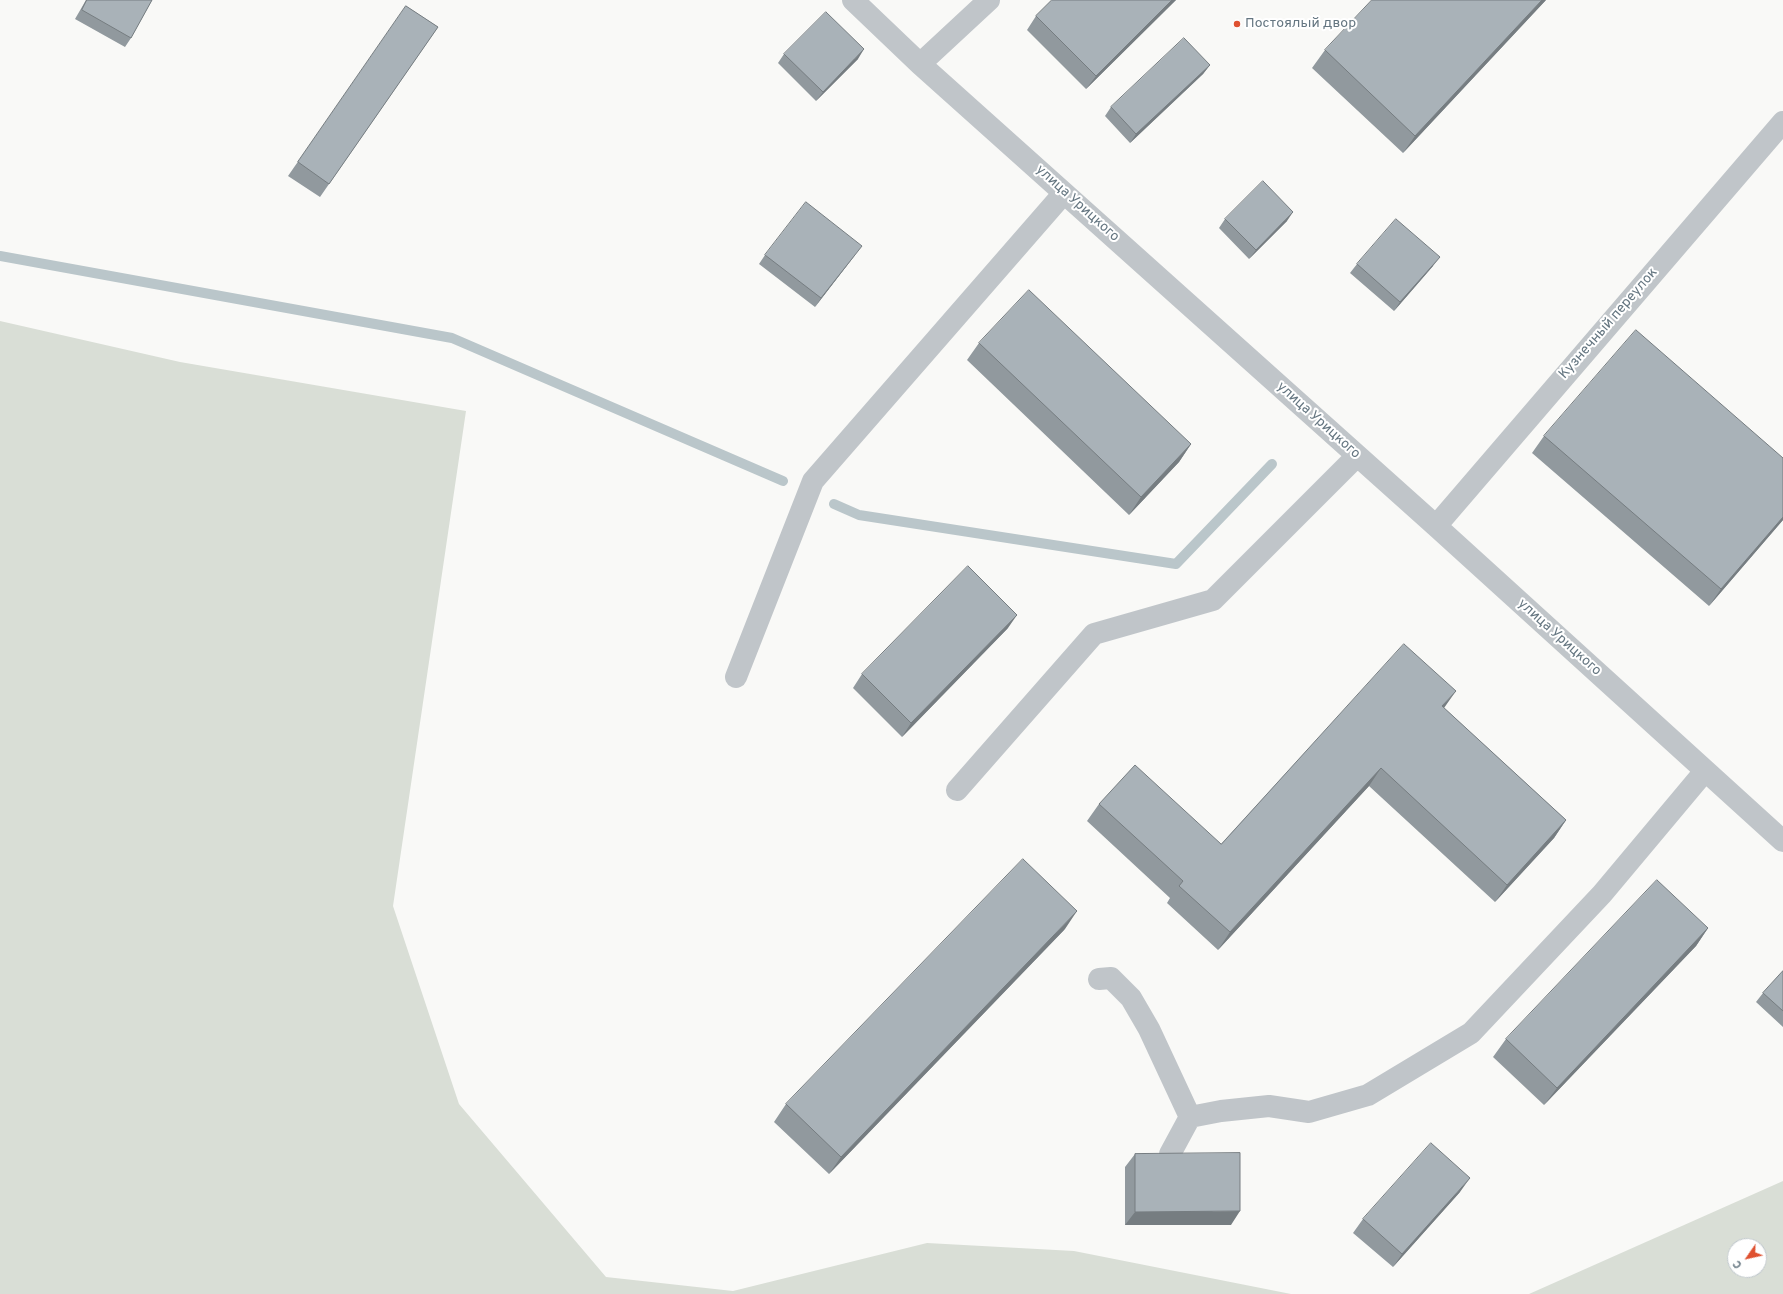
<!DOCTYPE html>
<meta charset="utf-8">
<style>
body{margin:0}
#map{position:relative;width:1783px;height:1294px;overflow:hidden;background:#f9f9f7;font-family:Overpass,sans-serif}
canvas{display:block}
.north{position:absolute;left:1727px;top:1238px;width:40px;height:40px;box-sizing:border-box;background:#fff;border:1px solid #c1c8cd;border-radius:50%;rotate:236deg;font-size:11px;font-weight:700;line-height:16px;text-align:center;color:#657681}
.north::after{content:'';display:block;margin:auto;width:14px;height:18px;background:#df5130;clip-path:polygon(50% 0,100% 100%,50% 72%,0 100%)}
</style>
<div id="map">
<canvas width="1783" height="1294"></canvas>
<div class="north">С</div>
</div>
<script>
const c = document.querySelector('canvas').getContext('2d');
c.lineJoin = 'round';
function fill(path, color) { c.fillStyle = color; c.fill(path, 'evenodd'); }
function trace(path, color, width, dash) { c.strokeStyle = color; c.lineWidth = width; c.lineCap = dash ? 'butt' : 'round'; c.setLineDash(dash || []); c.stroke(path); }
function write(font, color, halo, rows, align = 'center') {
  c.font = font + ' Overpass,sans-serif'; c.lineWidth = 4; c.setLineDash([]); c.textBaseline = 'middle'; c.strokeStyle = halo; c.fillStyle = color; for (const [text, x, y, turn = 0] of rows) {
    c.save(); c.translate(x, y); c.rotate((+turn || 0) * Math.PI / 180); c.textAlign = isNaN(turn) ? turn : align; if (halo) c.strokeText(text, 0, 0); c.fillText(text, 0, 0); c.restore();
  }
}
fill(new Path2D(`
 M 0,321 L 180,362 L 466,411 L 393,906 L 459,1104 L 606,1277 L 733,1291 L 927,1243 L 1074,1251 L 1291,1294 L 0,1294 Z
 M 1783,1181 L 1783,1294 L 1529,1294 ZM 1735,1246 L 1759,1246 L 1759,1270 L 1735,1270 Z`), '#d9ded6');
trace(new Path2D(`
 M 0,256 L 452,338 L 783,481
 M 834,504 L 859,515 L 1176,564 L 1272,464`), '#bac6ca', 10);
trace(new Path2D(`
 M 853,0 L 920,64 L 1436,526 L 1783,841
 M 920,64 L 989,0
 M 1436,526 L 1783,122
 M 736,677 L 813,481 L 1064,193
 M 957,790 L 1094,634 L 1213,600 L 1357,456
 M 1099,979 L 1111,978 L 1131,998 L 1149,1029 L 1190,1117
 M 1170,1154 L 1190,1117 L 1221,1111 L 1269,1106 L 1309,1112 L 1368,1095 L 1471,1033 L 1602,894 L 1705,771`), '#c0c5c9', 22);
fill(new Path2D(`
 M 86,0 L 152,0 L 131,38 L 125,47 L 75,19 Z
 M 1052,0 L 1176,0 L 1086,89 L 1027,30 L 1036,16 Z
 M 1546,0 L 1403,153 L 1312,68 L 1325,50 Z
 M 406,6 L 438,27 L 320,197 L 288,176 Z
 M 784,54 L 858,59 L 816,101 L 778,63 Z
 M 1210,65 L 1203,74 L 1130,143 L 1105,116 L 1111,107 Z
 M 1225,219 L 1287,221 L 1249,259 L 1219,228 Z
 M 765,255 L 855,255 L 815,307 L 759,264 Z
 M 1357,264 L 1433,266 L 1394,311 L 1350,273 Z
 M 979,343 L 1191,444 L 1179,462 L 1129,515 L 967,360 Z
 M 1544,436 L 1783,520 L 1709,606 L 1532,453 Z
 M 1008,628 L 902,737 L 853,688 L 862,674 Z
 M 1444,708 L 1566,820 L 1554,838 L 1495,902 L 1369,786 L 1218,950 L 1167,903 L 1170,898 L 1087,821 L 1099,804 L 1221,844 Z
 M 1708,928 L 1696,946 L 1544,1105 L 1493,1057 L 1506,1039 Z
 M 1065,929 L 829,1174 L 774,1122 L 786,1104 Z
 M 1783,971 L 1783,1027 L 1756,1002 L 1763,993 Z
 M 1135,1154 L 1231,1225 L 1125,1225 L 1125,1167 Z
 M 1460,1192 L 1393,1267 L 1353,1233 L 1363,1219 Z`), '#91999e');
fill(new Path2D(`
 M 1172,0 L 1176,0 L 1086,89 L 1096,76 Z
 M 1542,0 L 1546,0 L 1403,153 L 1415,136 Z
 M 864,49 L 858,59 L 816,101 L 823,92 Z
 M 1210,65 L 1203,74 L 1130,143 L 1136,134 Z
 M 1293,212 L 1287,221 L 1249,259 L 1256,250 Z
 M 862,246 L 855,255 L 815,307 L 821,298 Z
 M 1440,257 L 1433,266 L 1394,311 L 1400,302 Z
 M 1191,444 L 1179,462 L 1129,515 L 1141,497 Z
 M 1783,517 L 1783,520 L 1709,606 L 1721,589 Z
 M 1017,615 L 1008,628 L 902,737 L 911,723 Z
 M 1456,691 L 1444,708 L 1442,706 Z
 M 1381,768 L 1369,786 L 1218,950 L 1230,932 Z
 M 1566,820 L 1554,838 L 1495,902 L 1507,885 Z
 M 1077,911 L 1065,929 L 829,1174 L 841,1157 Z
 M 1708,928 L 1696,946 L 1544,1105 L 1557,1088 Z
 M 1470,1178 L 1460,1192 L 1393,1267 L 1402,1254 Z
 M 1240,1211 L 1231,1225 L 1125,1225 L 1135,1212 Z`), '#767d81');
const building = new Path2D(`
 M 87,0 L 152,0 L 131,38 L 82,10 Z
 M 1052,0 L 1172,0 L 1096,76 L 1036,16 Z
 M 1372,0 L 1542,0 L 1415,136 L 1325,50 Z
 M 406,6 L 438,27 L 329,184 L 298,162 Z
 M 826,12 L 864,49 L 823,92 L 784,54 Z
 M 1184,38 L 1210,65 L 1136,134 L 1111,107 Z
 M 1263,181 L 1293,212 L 1256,250 L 1225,219 Z
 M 806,202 L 862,246 L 821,298 L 765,255 Z
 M 1396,219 L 1440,257 L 1400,302 L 1357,264 Z
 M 1029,290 L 1191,444 L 1141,497 L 979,343 Z
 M 1636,330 L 1783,458 L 1783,517 L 1721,589 L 1544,436 Z
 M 968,566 L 1017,615 L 911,723 L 862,674 Z
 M 1404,644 L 1456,691 L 1442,706 L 1566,820 L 1507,885 L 1381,768 L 1230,932 L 1179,886 L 1183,881 L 1099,804 L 1135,765 L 1221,844 Z
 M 1023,859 L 1077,911 L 841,1157 L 786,1104 Z
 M 1657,880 L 1708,928 L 1557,1088 L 1506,1039 Z
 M 1783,971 L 1783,1011 L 1763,993 Z
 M 1431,1143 L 1470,1178 L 1402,1254 L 1363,1219 Z
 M 1240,1153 L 1240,1211 L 1135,1212 L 1135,1154 Z`);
fill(building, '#a9b2b8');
trace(building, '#767d81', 1);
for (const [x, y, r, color] of [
 [1237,24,4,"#df5130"]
]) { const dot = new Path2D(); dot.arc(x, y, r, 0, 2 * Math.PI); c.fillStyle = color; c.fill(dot); trace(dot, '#fff', 1.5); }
write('14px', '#657681', '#fff', [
 ["Постоялый двор",1245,24]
], 'left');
write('14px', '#657681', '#fff', [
 ["улица Урицкого",1077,204,42],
 ["Кузнечный переулок",1609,324,-49],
 ["улица Урицкого",1318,421,42],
 ["улица Урицкого",1559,638,42]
]);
</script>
